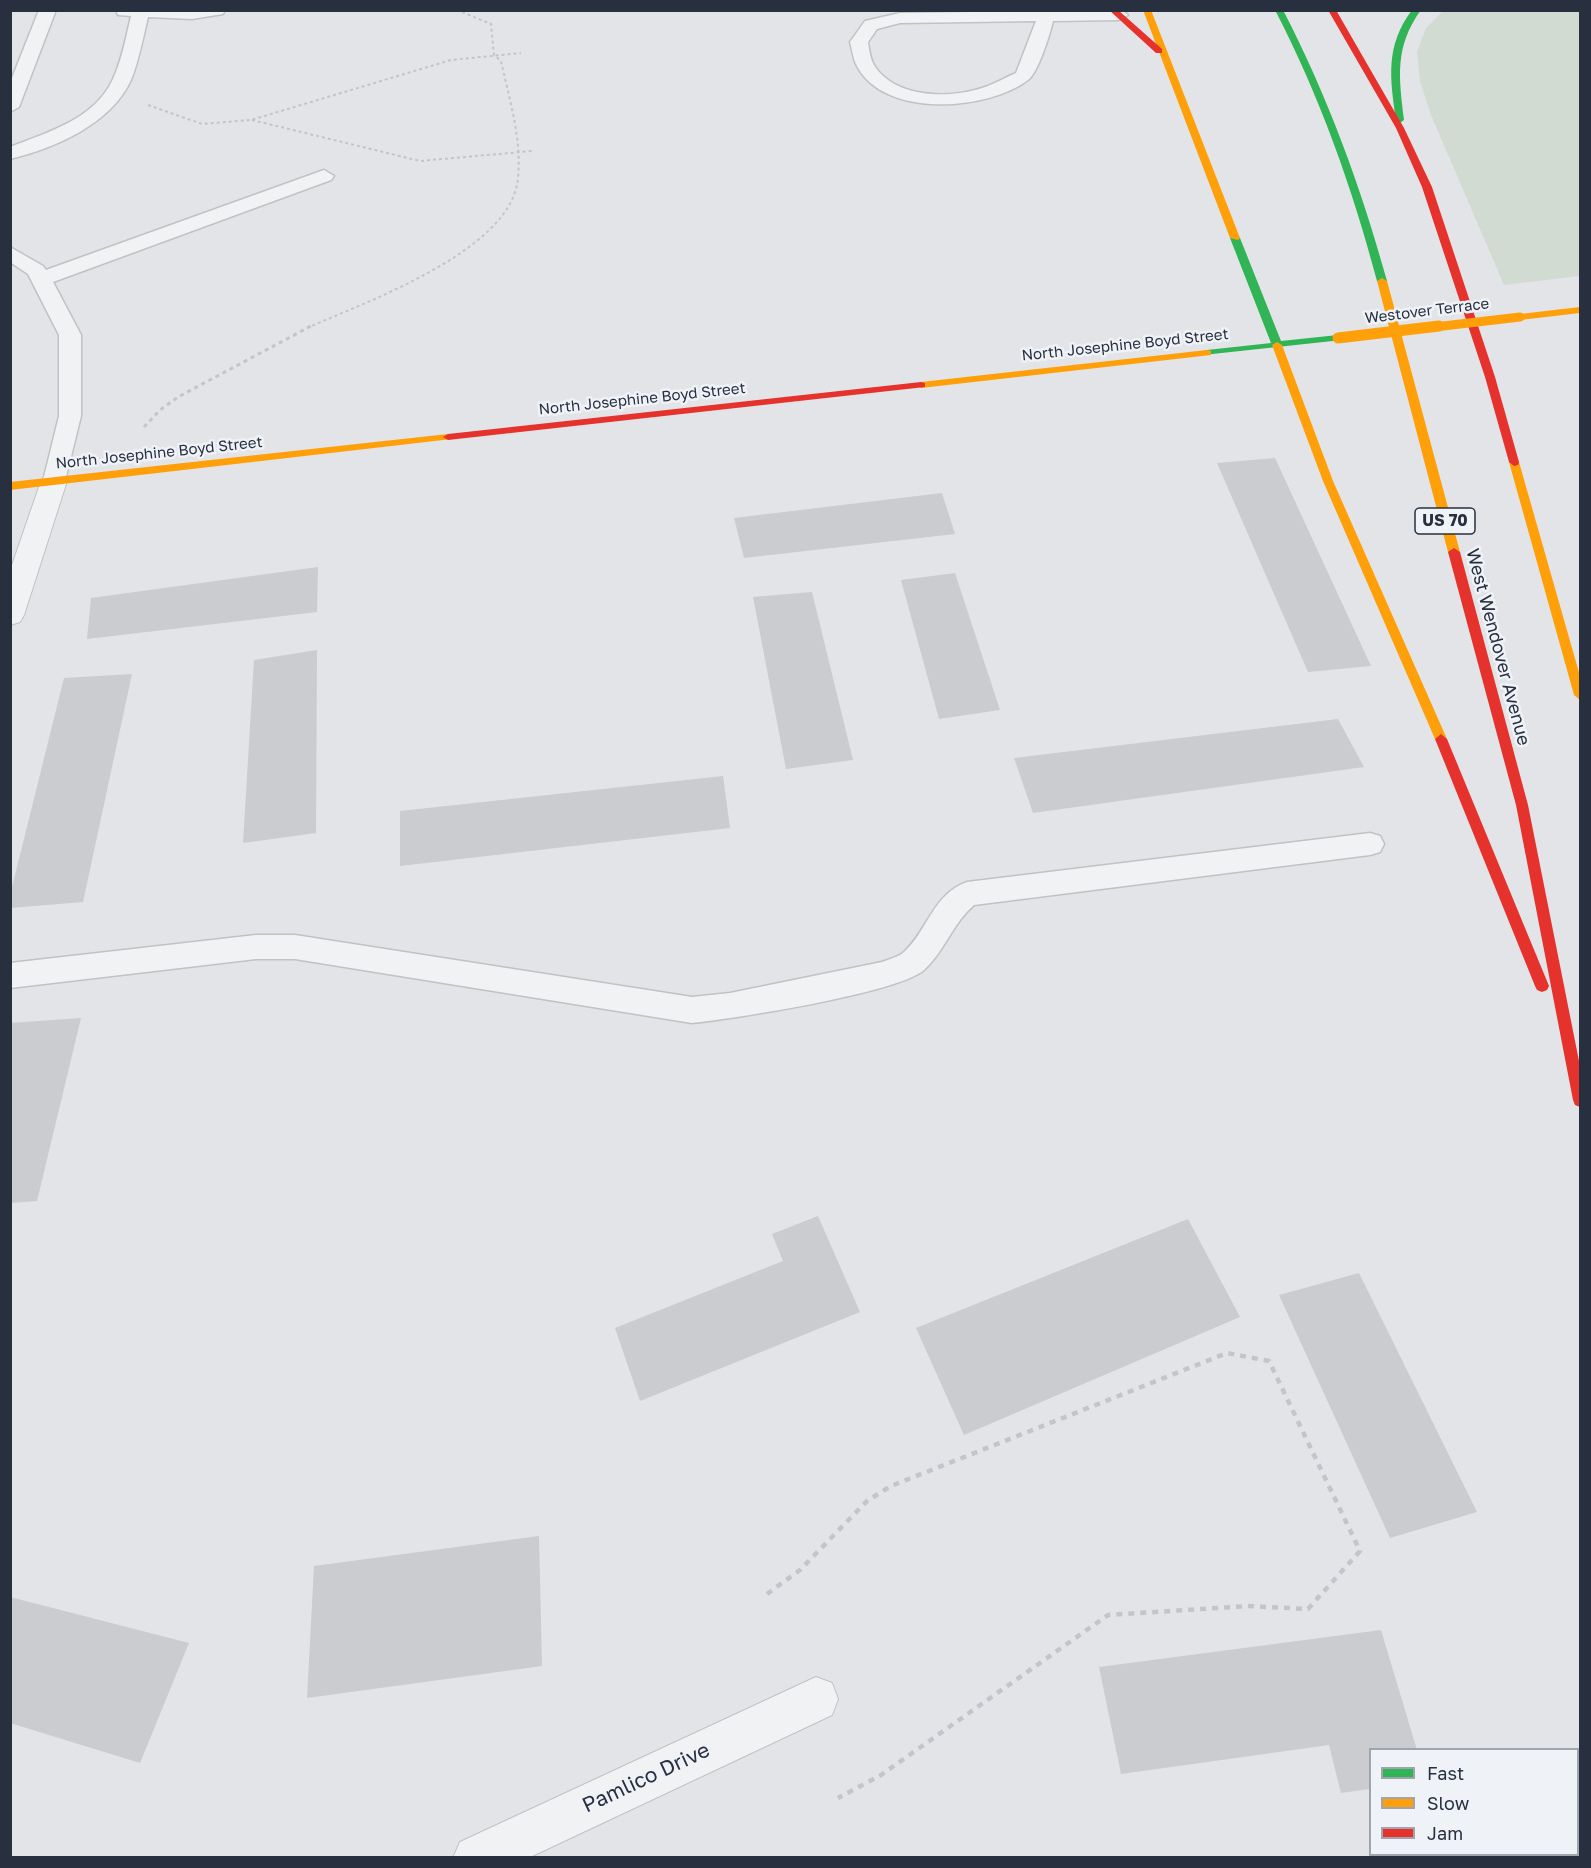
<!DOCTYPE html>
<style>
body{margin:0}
#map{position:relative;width:1591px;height:1868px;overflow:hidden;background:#e2e4e7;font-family:"Golos Text",sans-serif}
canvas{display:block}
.frame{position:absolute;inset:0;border:12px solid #283040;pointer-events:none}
.legend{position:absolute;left:1369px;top:1748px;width:210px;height:108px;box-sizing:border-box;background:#eff2f6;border:2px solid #9fa4ad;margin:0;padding:8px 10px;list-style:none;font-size:18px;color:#283040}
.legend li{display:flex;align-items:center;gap:12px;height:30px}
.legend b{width:30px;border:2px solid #9fa4ad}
</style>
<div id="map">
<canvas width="1591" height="1868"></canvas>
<div class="frame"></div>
<ul class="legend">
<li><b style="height:8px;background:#30b455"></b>Fast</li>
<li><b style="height:8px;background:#ff9f0a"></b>Slow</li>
<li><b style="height:8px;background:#e5322d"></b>Jam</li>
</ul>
</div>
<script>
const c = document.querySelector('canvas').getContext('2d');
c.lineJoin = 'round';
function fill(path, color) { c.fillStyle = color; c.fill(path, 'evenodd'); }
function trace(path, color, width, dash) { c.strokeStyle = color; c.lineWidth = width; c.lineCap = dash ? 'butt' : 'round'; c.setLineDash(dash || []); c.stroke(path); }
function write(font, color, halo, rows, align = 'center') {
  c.font = font + ' "Golos Text",sans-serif'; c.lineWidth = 5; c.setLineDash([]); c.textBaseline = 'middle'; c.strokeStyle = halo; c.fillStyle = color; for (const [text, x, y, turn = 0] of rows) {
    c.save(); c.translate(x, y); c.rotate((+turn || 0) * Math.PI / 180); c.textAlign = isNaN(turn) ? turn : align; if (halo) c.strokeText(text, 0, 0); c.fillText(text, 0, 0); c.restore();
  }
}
fill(new Path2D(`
 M 1444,10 L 1580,11 L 1580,276 L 1504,285 L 1431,115 L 1420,81 L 1417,52 L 1426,28 Z`), '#d2dbd2');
fill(new Path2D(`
 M 1275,458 L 1371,666 L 1308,672 L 1217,463 Z
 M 942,493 L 955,534 L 744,558 L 734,518 Z
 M 318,567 L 317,612 L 87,639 L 91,598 Z
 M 955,573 L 1000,710 L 939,719 L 901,580 Z
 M 812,592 L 853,760 L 786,769 L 753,597 Z
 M 317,650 L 316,833 L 243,843 L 254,660 Z
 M 132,674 L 83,902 L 10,908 L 10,895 L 64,678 Z
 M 1338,719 L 1364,767 L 1033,813 L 1014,758 Z
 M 723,776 L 730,828 L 400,866 L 400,811 Z
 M 81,1018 L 37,1201 L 10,1203 L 10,1023 Z
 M 818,1216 L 860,1312 L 640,1401 L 615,1328 L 783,1261 L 772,1234 Z
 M 1188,1219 L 1240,1317 L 964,1435 L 916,1328 Z
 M 1359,1273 L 1477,1512 L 1390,1538 L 1279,1295 Z
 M 539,1536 L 542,1666 L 307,1698 L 314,1566 Z
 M 10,1597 L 189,1643 L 140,1763 L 10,1723 Z
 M 1381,1630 L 1417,1750 L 1370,1750 L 1370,1789 L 1341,1793 L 1329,1745 L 1121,1774 L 1099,1667 Z`), '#cacccf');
const lane = new Path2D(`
 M 39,10 L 56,10 L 19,107 L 10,112 L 10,83 Z
 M 225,10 L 223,14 L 192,19 L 148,17 C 143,38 139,60 131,80 C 111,124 55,148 10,159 L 10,147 C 48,132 95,119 113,79 C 122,60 126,37 131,16 L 118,15 L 116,10 Z
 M 1121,10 L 1128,15 L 1119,20 L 1053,21 C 1050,34 1038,73 1028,80 C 987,111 882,119 856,64 C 853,58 852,49 850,42 L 865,21 L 900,13 ZM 1036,21 L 1016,73 C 1004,78 993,85 982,88 C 949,99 894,98 874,65 C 870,58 869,49 868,42 L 877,29 L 900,23 Z
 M 324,170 L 334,176 L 331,180 L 53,282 L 81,335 L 81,416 L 65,481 L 62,486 L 54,489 L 46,486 L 43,481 L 59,416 L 59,335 L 28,274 L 10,262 L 10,247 L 43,266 L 46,270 Z
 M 1370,833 L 1380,836 L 1384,844 L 1380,852 L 1370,855 L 974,905 C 952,924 945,951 924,970 C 898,993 733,1019 692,1023 L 295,959 L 256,959 L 10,988 L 10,963 L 256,935 L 295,935 L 692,997 L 730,993 L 882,962 C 889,959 899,957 904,952 C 928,930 933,894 967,882 Z`);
const street = new Path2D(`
 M 54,472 L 63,475 L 67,481 L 24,615 L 20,622 L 10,625 L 10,571 L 41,481 L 45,475 Z
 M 816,1677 L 832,1683 L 838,1699 L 832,1715 L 528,1858 L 453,1858 L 460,1842 Z`);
trace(lane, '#c0c2c5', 3);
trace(street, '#c0c2c5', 2);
trace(new Path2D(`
 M 148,105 L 202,124 L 251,120 L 451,60 L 521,53
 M 252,120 L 420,161 L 532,151
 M 307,328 C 365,302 512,251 518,178 C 522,139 509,98 501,61 L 494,55 L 491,24 L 457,10`), '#c3c5ca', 2, [3, 3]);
trace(new Path2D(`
 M 144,427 L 160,410 L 178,397 L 311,326`), '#c3c5ca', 3, [4, 4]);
trace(new Path2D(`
 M 767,1594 L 800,1570 L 867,1501 L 891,1486 L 1227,1353 L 1269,1361 L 1360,1551 L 1308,1609 L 1248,1606 L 1108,1615 L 881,1775 L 838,1798`), '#c3c5ca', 4.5, [6, 6]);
fill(lane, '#f1f2f3');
fill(street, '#f1f2f3');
fill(new Path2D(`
 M 1275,10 L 1283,10 C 1328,97 1361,187 1387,281 L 1385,283 L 1377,281 C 1352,187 1320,97 1275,10 Z
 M 1412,10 L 1421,10 C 1394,47 1399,78 1404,120 L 1400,123 L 1396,120 C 1390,78 1385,46 1412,10 Z
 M 1235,235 L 1240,238 L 1281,341 L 1338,335 L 1343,338 L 1342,340 L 1203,355 L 1203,351 L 1207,350 L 1271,343 L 1230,238 Z`), '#30b455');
fill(new Path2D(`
 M 1143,10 L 1151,10 L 1240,238 L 1238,240 L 1230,238 Z
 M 1382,278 L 1387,281 L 1460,552 L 1454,556 L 1448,552 L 1377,281 Z
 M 1580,307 L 1580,313 L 1520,320 L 1515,317 L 1520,314 Z
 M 1277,342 L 1282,345 L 1333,481 L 1447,739 L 1445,742 L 1441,744 L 1435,739 L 1323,481 L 1272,345 Z
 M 1207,350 L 1211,351 L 1211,355 L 921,388 L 916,385 L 921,382 Z
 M 448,434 L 452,435 L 452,439 L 10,490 L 10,482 Z
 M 1514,458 L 1519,462 L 1580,676 L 1580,700 L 1574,695 L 1509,462 Z`), '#ff9f0a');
fill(new Path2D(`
 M 1109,10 L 1118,10 L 1162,49 L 1162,53 L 1156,53 Z
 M 1328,10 L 1336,10 L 1404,128 L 1432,187 L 1495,377 L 1519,462 L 1518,465 L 1514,466 L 1509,462 L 1485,377 L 1422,187 L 1396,128 Z
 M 921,382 L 925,383 L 925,387 L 448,440 L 443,437 L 448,434 Z
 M 1454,548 L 1460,552 L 1528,805 L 1580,1066 L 1580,1107 L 1575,1105 L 1573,1100 L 1516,805 L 1448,552 Z
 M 1441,734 L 1447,739 L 1549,986 L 1547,990 L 1542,992 L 1537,990 L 1535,986 L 1435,739 Z`), '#e5322d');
trace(new Path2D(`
 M 1426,328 L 1520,317`), '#ff9f0a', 9);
trace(new Path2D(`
 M 1338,338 L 1439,326`), '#ff9f0a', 11);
write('15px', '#283040', '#eff2f6', [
 ["Westover Terrace",1427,311,-7],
 ["North Josephine Boyd Street",1125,345,-6],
 ["North Josephine Boyd Street",642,399,-6],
 ["North Josephine Boyd Street",159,453,-6]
]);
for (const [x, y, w] of [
 [1445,521,60]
]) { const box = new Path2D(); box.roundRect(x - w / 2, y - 13, w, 26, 4.5); c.fillStyle = '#eff2f6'; c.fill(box); trace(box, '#283040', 1.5); }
write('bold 16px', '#283040', null, [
 ["US 70",1445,521]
]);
write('18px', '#283040', '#eff2f6', [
 ["West Wendover Avenue",1498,647,75]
]);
write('21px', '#283040', '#eff2f6', [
 ["Pamlico Drive",646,1778,-25]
]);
</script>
